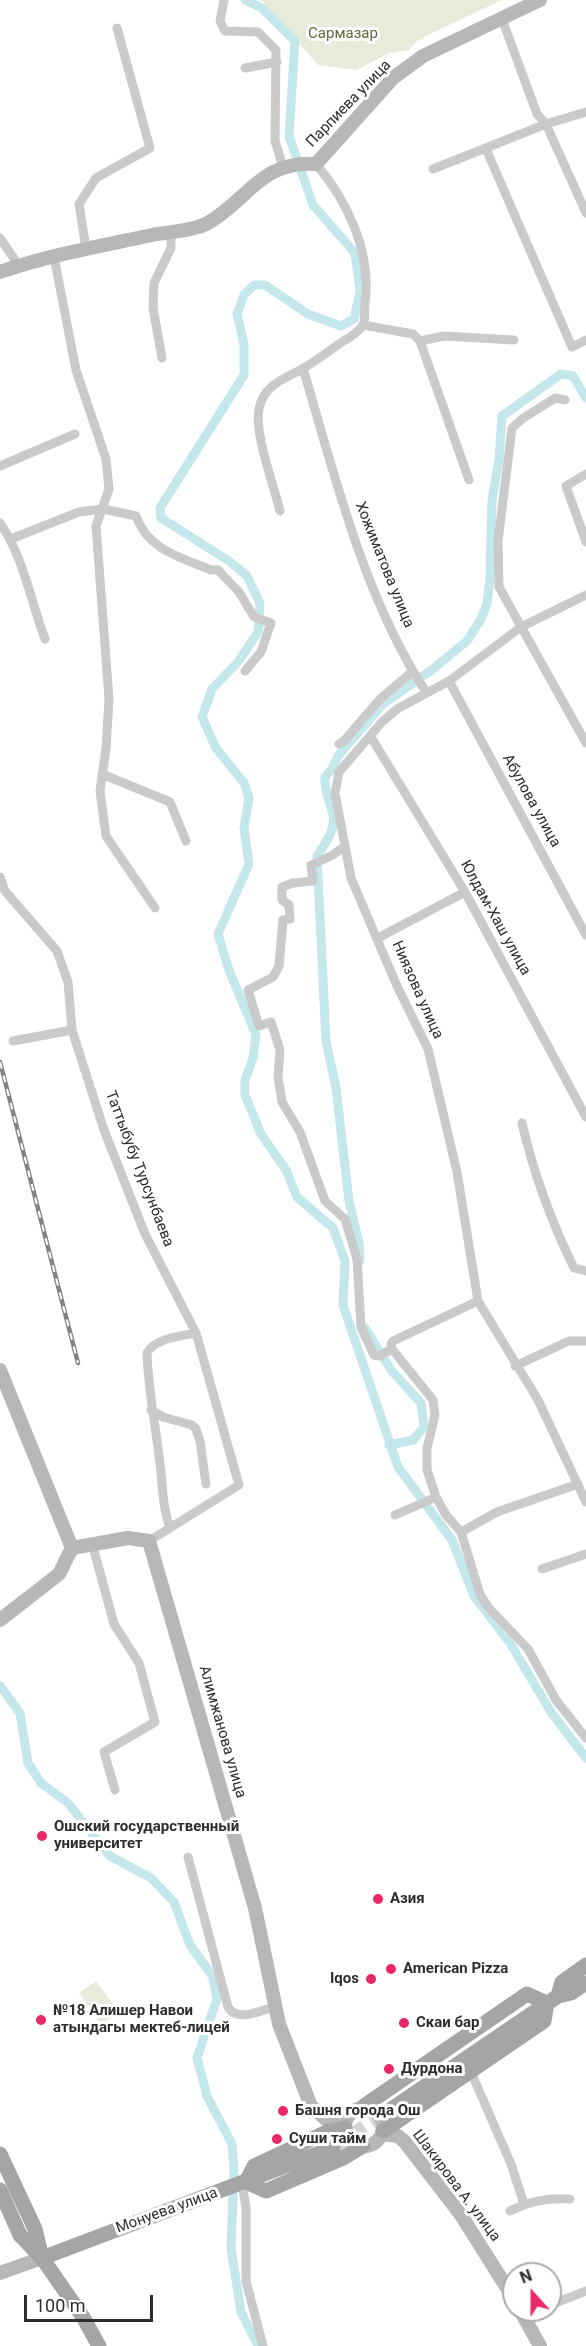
<!DOCTYPE html>
<meta charset="utf-8">
<style>
body{margin:0}
#map{position:relative;width:586px;height:2346px;overflow:hidden;background:#fff;font-family:Roboto,sans-serif}
canvas{display:block}
.north{position:absolute;left:502px;top:2262px;width:60px;height:60px;box-sizing:border-box;background:#fff;border:2px solid #ababab;border-radius:50%;rotate:339deg;font-size:16px;font-weight:700;line-height:24px;text-align:center;color:#2d2d2d}
.north::after{content:'';display:block;margin:auto;width:21px;height:27px;background:#eb276a;clip-path:polygon(50% 0,100% 100%,50% 72%,0 100%)}
.scale{position:absolute;left:24px;top:2295px;width:129px;height:27px;box-sizing:border-box;border:3px solid #2d2d2d;border-top:0;padding-left:8px;font-size:18px;line-height:21px;white-space:nowrap;color:#2d2d2d;-webkit-text-stroke:4px #fff;paint-order:stroke}
</style>
<div id="map">
<canvas width="586" height="2346"></canvas>
<div class="north">N</div>
<div class="scale">100 m</div>
</div>
<script>
const c = document.querySelector('canvas').getContext('2d');
c.lineJoin = 'round';
function fill(path, color) { c.fillStyle = color; c.fill(path, 'evenodd'); }
function trace(path, color, width, dash) { c.strokeStyle = color; c.lineWidth = width; c.lineCap = dash ? 'butt' : 'round'; c.setLineDash(dash || []); c.stroke(path); }
function write(font, color, halo, rows, align = 'center') {
  c.font = font + ' Roboto,sans-serif'; c.lineWidth = 6; c.setLineDash([]); c.textBaseline = 'middle'; c.strokeStyle = halo; c.fillStyle = color; for (const [text, x, y, turn = 0] of rows) {
    c.save(); c.translate(x, y); c.rotate((+turn || 0) * Math.PI / 180); c.textAlign = isNaN(turn) ? turn : align; if (halo) c.strokeText(text, 0, 0); c.fillText(text, 0, 0); c.restore();
  }
}
fill(new Path2D(`
 M 258,0 L 502,0 L 432,33 L 417,41 L 409,50 L 390,53 L 356,70 L 318,65 L 262,1 Z
 M 96,1981 L 119,2012 L 102,2025 L 79,1993 Z`), '#e8ebd9');
trace(new Path2D(`
 M 245,0 L 262,8 L 295,41 L 289,136 L 313,205 L 355,253 L 360,291 L 354,319 L 341,326 L 308,314 L 265,285 L 254,285 L 244,295 L 237,314 L 244,344 L 244,375 L 160,508 L 161,518 L 229,561 L 247,576 L 260,603 L 258,632 L 238,662 L 212,689 L 202,717 L 216,748 L 244,783 L 249,798 L 244,828 L 249,864 L 218,934 L 229,970 L 256,1035 L 253,1058 L 245,1080 L 245,1095 L 261,1134 L 286,1170 L 297,1197 L 333,1228 L 345,1261 L 343,1305 L 398,1467 L 452,1540 L 474,1596 L 510,1643 L 551,1712 L 586,1758
 M 360,1261 L 359,1243 L 349,1201 L 336,1088 L 326,1041 L 317,856 C 326,842 338,828 332,811 C 329,799 324,790 325,777 L 332,769 L 338,756 L 383,704 L 433,669 L 467,641 L 481,619 L 487,604 L 490,577 L 492,500 L 499,459 L 502,416 L 561,374 L 573,376 L 586,398
 M 365,1328 L 391,1370 L 421,1403 L 424,1427 L 413,1440 L 389,1445
 M 0,1686 L 20,1713 L 28,1763 L 41,1783 L 68,1803 L 110,1856 L 151,1878 L 174,1902 L 190,1945 L 213,1977 L 217,1999 L 197,2058 L 207,2096 L 232,2144 L 234,2169 L 231,2248 L 241,2312 L 258,2346`), '#c4e7ec', 9);
trace(new Path2D(`
 M 333,2148 L 393,2108`), '#d5d5d5', 15, [15, 8]);
trace(new Path2D(`
 M 224,0 L 220,21 L 225,31 L 258,32 L 276,50 L 275,141 L 283,167
 M 502,19 L 537,114 L 546,124 L 586,213
 M 245,68 L 277,62
 M 486,149 L 572,347 L 586,340
 M 433,169 L 546,124 L 586,112
 M 0,238 L 19,266
 M 86,249 L 79,204 L 96,178 L 150,148 L 117,28
 M 54,257 L 76,370 L 106,459 L 109,489 L 96,526 L 109,699 L 106,749 L 100,791 L 106,836 L 155,908
 M 363,325 L 413,334 L 420,341 L 469,480
 M 420,341 L 444,336 L 514,340
 M 162,358 L 153,308 L 154,283 L 171,248 L 171,231
 M 303,368 C 334,474 365,600 426,692
 M 565,400 L 555,398 L 522,419 L 512,428 L 498,541 L 499,587 L 586,743
 M 0,466 L 75,434
 M 586,474 L 566,486 L 586,542
 M 280,511 C 274,486 254,433 259,409 C 264,384 285,379 304,368 C 317,360 329,351 342,342 C 349,338 359,332 363,325 C 366,318 364,309 365,302 C 372,253 347,200 316,164
 M 0,523 C 24,558 30,599 45,639
 M 11,539 L 79,512 L 103,509 L 136,516 C 148,550 180,557 211,570 L 218,570 L 239,592 L 254,617 L 271,623 L 261,652 L 245,671
 M 586,595 L 521,627 L 449,681 L 397,709 L 382,722 L 339,772 L 335,793 L 351,878 L 397,986 L 428,1049 L 457,1172 L 478,1301 L 538,1400 L 586,1502
 M 449,681 L 586,935
 M 371,737 L 465,892 L 586,1117
 M 339,744 L 344,741 L 380,699 L 412,672
 M 102,774 L 170,802 L 186,841
 M 344,847 L 331,856 L 311,865 L 313,881 L 293,883 L 282,887 L 282,900 L 289,905 L 290,919 L 283,920 L 279,966 L 273,977 L 248,990 L 259,1026 L 271,1022 L 280,1050 L 278,1077 L 282,1102 L 300,1132 L 325,1201 L 345,1219 L 357,1259 L 361,1327 L 374,1355 L 379,1356 L 392,1349 L 391,1344 L 393,1341 L 478,1301
 M 0,877 L 5,891 L 57,951 L 68,982 L 72,1030 L 104,1130 L 145,1234 L 196,1333 L 239,1485 L 149,1541
 M 378,938 L 465,892
 M 13,1041 L 72,1030
 M 522,1123 C 534,1175 550,1219 574,1268 L 586,1271
 M 392,1349 L 433,1400 L 435,1415 L 427,1448 L 427,1470 L 436,1497 L 446,1515 L 461,1532 L 480,1594 L 488,1607 L 528,1649 L 556,1700 L 586,1738
 M 515,1366 L 569,1341 L 586,1341
 M 151,1410 L 163,1417 L 192,1425 L 196,1429 L 200,1441 L 206,1484
 M 395,1515 L 436,1497
 M 170,1528 C 162,1506 163,1486 160,1464 C 156,1427 148,1390 147,1353 C 155,1338 181,1336 196,1333
 M 461,1532 L 497,1512 L 578,1484
 M 92,1543 L 114,1624 L 139,1663 L 155,1722 L 104,1752 L 115,1790
 M 542,1569 L 586,1554
 M 188,1857 L 228,2007 C 237,2023 262,2010 277,2006
 M 471,2072 L 511,2164 L 524,2204
 M 242,2183 L 246,2208 L 246,2281 L 263,2346
 M 510,2211 C 530,2201 547,2198 570,2199
 M 550,2305 L 586,2291
 M 523,2315 L 537,2310`), '#cacaca', 9);
trace(new Path2D(`
 M 0,272 C 49,255 101,246 152,235 C 167,232 193,231 206,224 C 247,202 260,160 316,164 L 393,78 L 423,56 L 540,0
 M 0,1370 L 72,1548
 M 72,1548 L 128,1538 L 149,1541 L 255,1908 L 279,2024 L 311,2106 L 329,2122 L 345,2123
 M 0,1620 L 59,1574 L 72,1548
 M345 2127a19 19 0 1 1 38 0a19 19 0 1 1-38 0Z
 M 383,2134 L 398,2136 L 404,2141 L 461,2215 L 514,2299
 M 0,2273 L 42,2258
 M 520,2310 L 540,2346`), '#b7b7b7', 14);
trace(new Path2D(`
 M 558,1996 L 562,1982 L 586,1965
 M 364,2106 L 527,1994 L 547,2003
 M 393,2108 L 558,1996 L 571,1993 L 586,1983
 M 383,2131 L 544,2021 L 547,2003
 M 0,2154 L 35,2229 L 42,2258
 M 246,2182 L 266,2191 L 343,2158 L 363,2146
 M 246,2182 L 254,2166 L 329,2131 L 345,2128
 M 0,2190 L 20,2235 L 42,2258 L 83,2317 L 99,2346
 M 42,2258 L 333,2148`), '#a5a5a5', 15);
const rail = new Path2D(`
 M 0,1062 L 78,1363`);
trace(rail, '#828282', 4.5);
trace(rail, '#fff', 2, [7]);
for (const [x, y, r, color] of [
 [42,1836,6,"#eb276a"],
 [378,1899,6,"#eb276a"],
 [391,1969,6,"#eb276a"],
 [371,1979,6,"#eb276a"],
 [41,2020,6,"#eb276a"],
 [404,2023,6,"#eb276a"],
 [389,2069,6,"#eb276a"],
 [283,2111,6,"#eb276a"],
 [277,2139,6,"#eb276a"]
]) { const dot = new Path2D(); dot.arc(x, y, r, 0, 2 * Math.PI); c.fillStyle = color; c.fill(dot); trace(dot, '#fff', 2); }
write('15px', '#5d6939', '#fff', [
 ["Сармазар",343,34]
]);
write('15px', '#2d2d2d', '#fff', [
 ["Парпиева улица",349,104,-46],
 ["Хожиматова улица",384,565,68],
 ["Абулова улица",531,801,61],
 ["Юлдам-Хаш улица",495,918,61],
 ["Ниязова улица",417,990,66],
 ["Таттыбубу Турсунбаева",139,1169,69],
 ["Алимжанова улица",222,1732,74],
 ["Шакирова А. улица",456,2186,53],
 ["Монуева улица",167,2211,-20]
]);
write('bold 15px', '#2d2d2d', '#fff', [
 ["Ошский государственный",54,1827],
 ["университет",54,1844],
 ["Азия",390,1899],
 ["American Pizza",403,1969],
 ["Iqos",359,1979,"right"],
 ["№18 Алишер Навои",53,2011],
 ["атындагы мектеб-лицей",53,2028],
 ["Скаи бар",416,2023],
 ["Дурдона",401,2069],
 ["Башня города Ош",295,2111],
 ["Суши тайм",289,2139]
], 'left');
</script>
